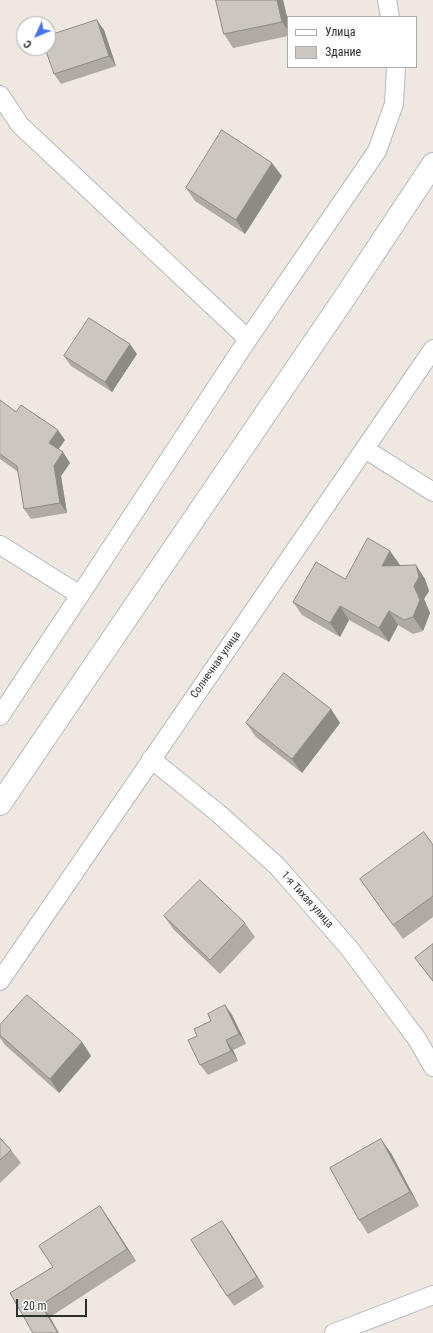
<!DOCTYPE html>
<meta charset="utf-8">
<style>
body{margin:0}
#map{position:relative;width:433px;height:1333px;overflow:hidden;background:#efe8e1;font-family:"Roboto Condensed",sans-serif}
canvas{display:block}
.legend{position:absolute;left:287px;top:16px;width:130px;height:52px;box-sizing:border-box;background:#fff;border:1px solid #ababab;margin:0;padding:5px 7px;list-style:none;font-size:12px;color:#2e2e2e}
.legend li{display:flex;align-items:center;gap:8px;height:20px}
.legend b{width:20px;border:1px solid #ababab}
.north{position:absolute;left:16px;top:16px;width:40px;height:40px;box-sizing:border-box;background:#fff;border:1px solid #ababab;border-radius:50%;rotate:226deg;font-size:11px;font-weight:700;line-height:16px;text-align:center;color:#2e2e2e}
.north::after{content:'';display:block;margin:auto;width:14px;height:18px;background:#4673f6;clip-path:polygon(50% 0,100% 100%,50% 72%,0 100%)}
.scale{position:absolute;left:16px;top:1299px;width:71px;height:18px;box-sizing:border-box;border:2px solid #2e2e2e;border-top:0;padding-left:5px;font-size:12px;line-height:14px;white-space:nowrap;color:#2e2e2e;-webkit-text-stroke:3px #fff;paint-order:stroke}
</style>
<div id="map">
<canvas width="433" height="1333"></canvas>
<ul class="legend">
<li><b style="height:5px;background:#fff"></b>Улица</li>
<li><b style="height:11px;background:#cbc6bf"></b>Здание</li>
</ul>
<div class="north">С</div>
<div class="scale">20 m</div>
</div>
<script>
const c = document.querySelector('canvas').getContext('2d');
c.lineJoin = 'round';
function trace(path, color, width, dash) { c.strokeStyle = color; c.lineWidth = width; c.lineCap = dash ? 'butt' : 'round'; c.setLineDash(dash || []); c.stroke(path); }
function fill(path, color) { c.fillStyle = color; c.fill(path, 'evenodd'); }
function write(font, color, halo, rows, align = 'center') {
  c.font = font + ' "Roboto Condensed",sans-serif'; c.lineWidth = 4; c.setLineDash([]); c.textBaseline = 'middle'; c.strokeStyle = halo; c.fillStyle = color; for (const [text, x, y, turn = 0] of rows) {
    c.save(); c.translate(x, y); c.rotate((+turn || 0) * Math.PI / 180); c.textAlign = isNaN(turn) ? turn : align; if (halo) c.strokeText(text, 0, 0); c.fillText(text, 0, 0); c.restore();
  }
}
const street = new Path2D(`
 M 387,0 L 390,17
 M 0,95 L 20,125 L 248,339
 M 365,449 L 433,492
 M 0,545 L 80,595
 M 0,716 L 80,595 L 248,339 L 377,151 L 394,104 L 396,67
 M 151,759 L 218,813 L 277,866 L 349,948 L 417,1039 L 433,1067
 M 0,981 L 433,349
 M 334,1333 L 433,1295`);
const secondary = new Path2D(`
 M 0,804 L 345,297 L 433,164`);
trace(street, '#b4b8c0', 20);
trace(secondary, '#b4b8c0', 24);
trace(street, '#fff', 18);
trace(secondary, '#fff', 22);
fill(new Path2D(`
 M 216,0 L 283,0 L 288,21 L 288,36 L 233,48 L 224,34 Z
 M 104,30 L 116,66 L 61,84 L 54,74 Z
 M 282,176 L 245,234 L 195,201 L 186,188 Z
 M 137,354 L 112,392 L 71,366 L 64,356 Z
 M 0,400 L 16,412 L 65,440 L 58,449 L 70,463 L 61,476 L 67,513 L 31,519 L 24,509 L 18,472 L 0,459 Z
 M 390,551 L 400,565 L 399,566 L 425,579 L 429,591 L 424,599 L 430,613 L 423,631 L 413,634 L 398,625 L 389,642 L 349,620 L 340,637 L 302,615 L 293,602 L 345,579 Z
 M 331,709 L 340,723 L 302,773 L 256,737 L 246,723 Z
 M 433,845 L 433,917 L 403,939 L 369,892 Z
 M 164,916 L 245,923 L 255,937 L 220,974 L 174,930 Z
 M 433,944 L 433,982 L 415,958 Z
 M 225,1005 L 232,1015 L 246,1044 L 233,1050 L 238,1061 L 208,1075 L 200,1065 L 197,1036 Z
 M 0,1025 L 82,1042 L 91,1056 L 59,1093 L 5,1045 L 0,1038 Z
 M 0,1138 L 11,1150 L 21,1163 L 0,1183 Z
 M 391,1153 L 419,1206 L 368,1234 L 359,1220 Z
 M 100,1206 L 136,1261 L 50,1317 L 10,1293 L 53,1267 Z
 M 229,1231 L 264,1287 L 234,1306 L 227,1296 Z`), '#afaaa4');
fill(new Path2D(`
 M 277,0 L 283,0 L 288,21 L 288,31 L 282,22 Z
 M 97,20 L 104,30 L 116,66 L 109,56 Z
 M 272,163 L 282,176 L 245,234 L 236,220 Z
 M 130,344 L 137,354 L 112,392 L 105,382 Z
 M 58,430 L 65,440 L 56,453 L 49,443 Z
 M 63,452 L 70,463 L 61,476 L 67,513 L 60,503 L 54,466 Z
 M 390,551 L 400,565 L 391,580 L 382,566 Z
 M 416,565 L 425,579 L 429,591 L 424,599 L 430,613 L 423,631 L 413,617 L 414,586 Z
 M 340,606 L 349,620 L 340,637 L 330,623 Z
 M 389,611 L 398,625 L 389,642 L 379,628 Z
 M 331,709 L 340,723 L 302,773 L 292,759 Z
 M 225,1005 L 232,1015 L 246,1044 L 239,1034 Z
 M 226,1040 L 233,1050 L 238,1061 L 231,1051 Z
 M 82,1042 L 91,1056 L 59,1093 L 50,1079 Z
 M 381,1139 L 391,1153 L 419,1206 L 410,1192 Z
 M 100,1206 L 109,1219 L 136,1261 L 127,1249 Z
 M 222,1221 L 229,1231 L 264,1287 L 257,1277 Z
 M 41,1305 L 50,1317 L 59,1333 L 58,1333 Z`), '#8e8b86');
const building = new Path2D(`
 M 216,0 L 277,0 L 282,22 L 224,34 Z
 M 97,20 L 109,56 L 54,74 L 45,48 L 48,48 L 48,36 Z
 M 222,130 L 272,163 L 236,220 L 186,188 Z
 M 89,318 L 130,344 L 105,382 L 64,356 Z
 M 0,400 L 16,412 L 21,405 L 58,430 L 49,443 L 63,452 L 54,466 L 60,503 L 24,509 L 17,466 L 0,454 Z
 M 368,538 L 390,551 L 382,566 L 416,565 L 419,577 L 414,586 L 420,600 L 413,617 L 404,620 L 389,611 L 379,628 L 340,606 L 330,623 L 293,602 L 316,562 L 345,579 Z
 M 284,673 L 331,709 L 292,759 L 246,723 Z
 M 424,832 L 433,845 L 433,896 L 393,925 L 360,879 Z
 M 200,880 L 245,923 L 210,960 L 164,916 Z
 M 433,944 L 433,981 L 415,958 Z
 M 27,995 L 82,1042 L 50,1079 L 0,1035 L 0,1025 Z
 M 225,1005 L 239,1034 L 226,1040 L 231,1051 L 200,1065 L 188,1040 L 197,1036 L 194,1029 L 211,1021 L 208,1014 Z
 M 0,1138 L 11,1150 L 0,1160 Z
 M 381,1139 L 410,1192 L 359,1220 L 330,1168 Z
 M 100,1206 L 127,1249 L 41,1305 L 58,1333 L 33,1333 L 10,1293 L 53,1267 L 39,1246 Z
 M 222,1221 L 257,1277 L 227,1296 L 191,1240 Z`);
fill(building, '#cbc6bf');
trace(building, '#8e8b86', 1);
write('11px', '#2e2e2e', '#fff', [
 ["Солнечная улица",216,665,-55],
 ["1-я Тихая улица",307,900,48]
]);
</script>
